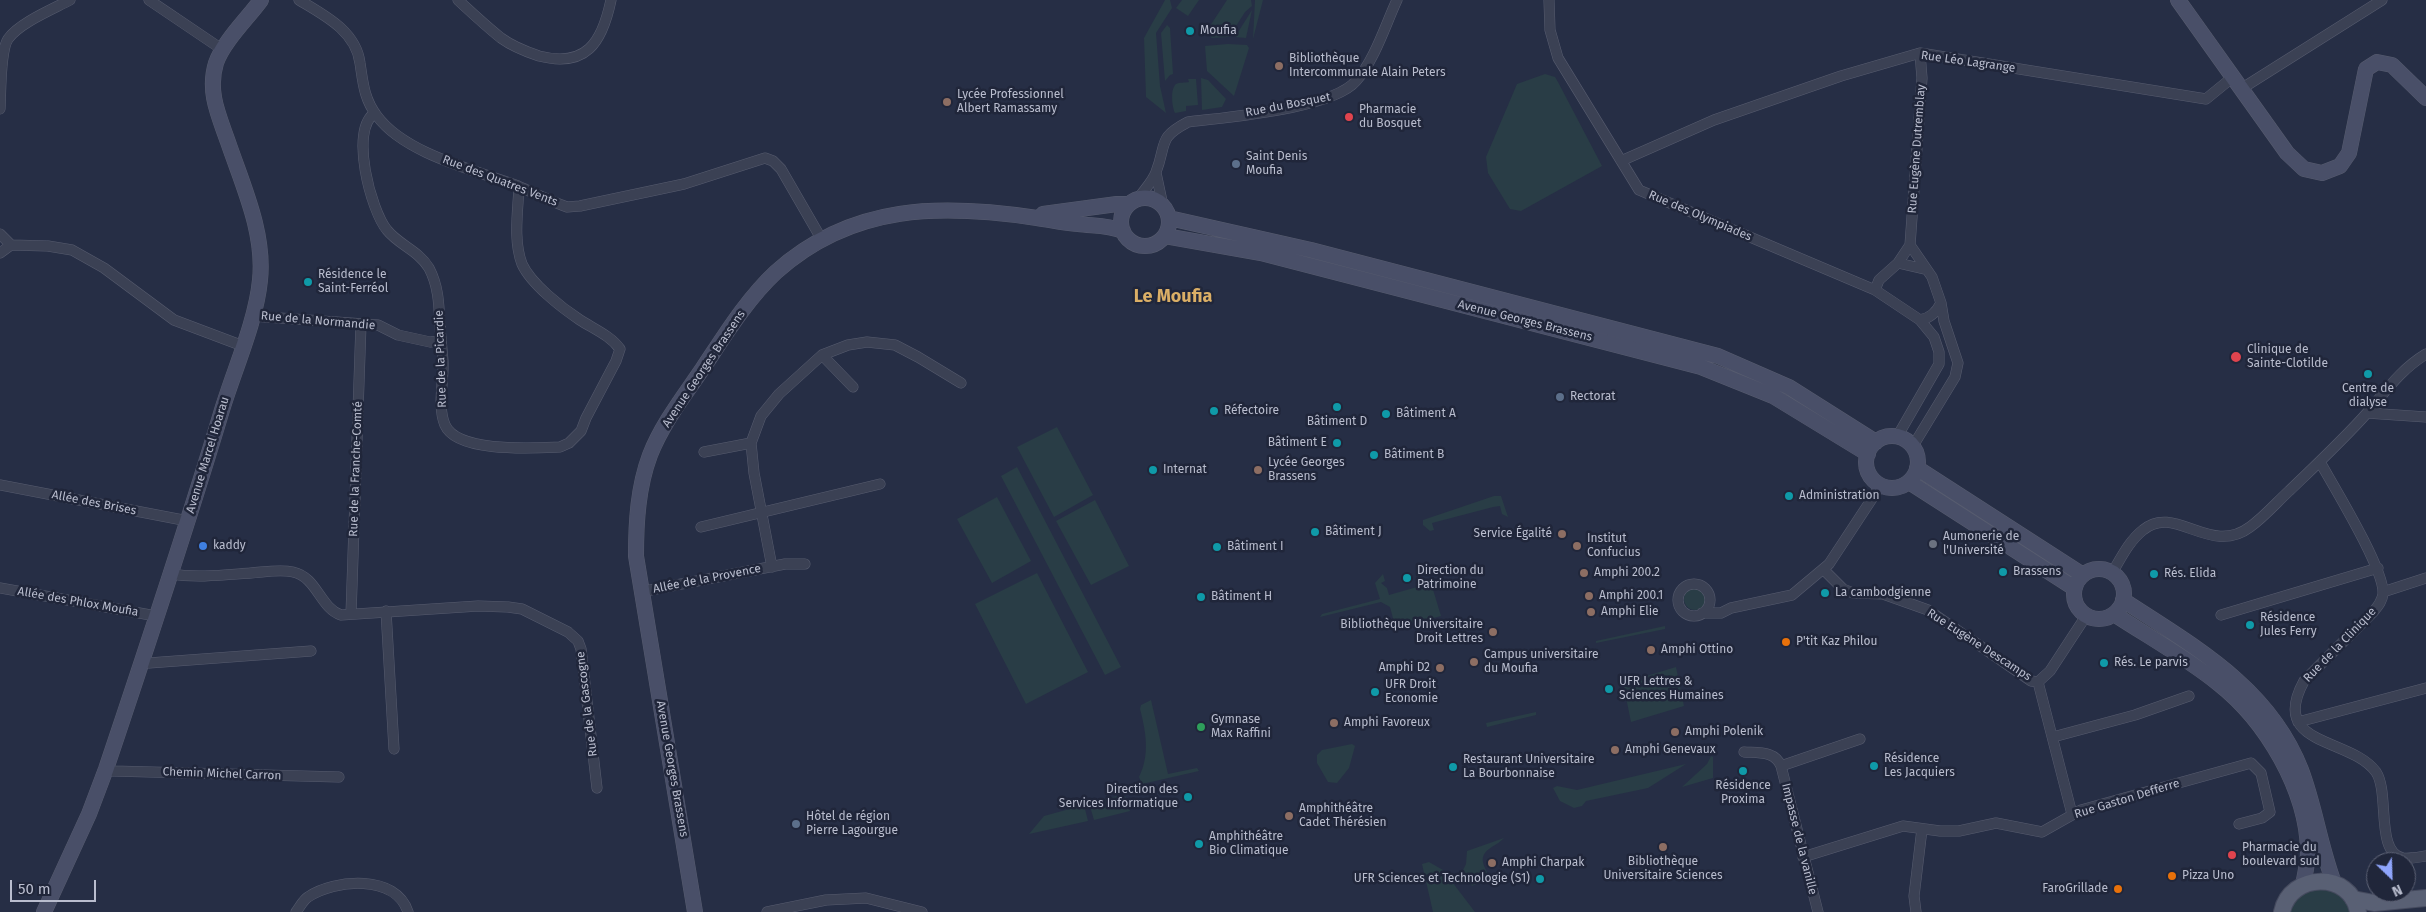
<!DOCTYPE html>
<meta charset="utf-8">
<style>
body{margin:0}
#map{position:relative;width:2426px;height:912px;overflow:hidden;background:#262e45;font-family:"Fira Sans",sans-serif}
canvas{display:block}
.north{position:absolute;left:2366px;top:852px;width:50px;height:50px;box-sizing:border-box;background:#20263a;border:1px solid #5d6275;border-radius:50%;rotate:156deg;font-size:14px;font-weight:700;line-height:20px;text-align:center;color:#b9bdce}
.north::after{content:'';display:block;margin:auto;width:18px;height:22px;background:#8fa5fc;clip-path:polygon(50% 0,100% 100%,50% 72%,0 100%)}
.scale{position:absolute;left:10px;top:880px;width:86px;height:22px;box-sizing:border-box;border:2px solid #b9bdce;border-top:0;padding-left:6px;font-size:15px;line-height:18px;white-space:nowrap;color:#b9bdce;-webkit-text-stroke:4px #20263a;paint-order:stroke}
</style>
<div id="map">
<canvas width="2426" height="912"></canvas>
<div class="north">N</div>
<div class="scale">50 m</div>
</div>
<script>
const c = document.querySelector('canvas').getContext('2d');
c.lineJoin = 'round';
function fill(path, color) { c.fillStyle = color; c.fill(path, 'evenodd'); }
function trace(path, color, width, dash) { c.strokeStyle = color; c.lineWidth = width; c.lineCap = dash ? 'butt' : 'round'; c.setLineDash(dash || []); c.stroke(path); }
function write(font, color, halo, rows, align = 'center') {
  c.font = font + ' "Fira Sans",sans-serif'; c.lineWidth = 5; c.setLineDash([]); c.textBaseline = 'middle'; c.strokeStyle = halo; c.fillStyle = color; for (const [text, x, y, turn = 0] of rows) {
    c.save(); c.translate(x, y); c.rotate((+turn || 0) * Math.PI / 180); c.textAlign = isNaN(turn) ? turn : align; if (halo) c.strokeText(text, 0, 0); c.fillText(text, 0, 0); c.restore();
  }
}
fill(new Path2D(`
 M 1165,0 L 1170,0 L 1172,8 L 1156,33 L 1160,86 L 1166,113 L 1146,97 L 1144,38 Z
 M 1182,0 L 1199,0 L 1188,16 L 1176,8 Z
 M 1227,0 L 1251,0 L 1252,6 L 1245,12 L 1229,37 L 1211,38 L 1213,32 L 1208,29 Z
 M 1255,0 L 1263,0 L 1253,39 Z
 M 1252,10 L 1246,38 L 1235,37 Z
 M 1167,25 L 1170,28 L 1173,74 L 1170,75 L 1165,81 L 1161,33 Z
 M 1228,44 L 1247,45 L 1249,48 L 1234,96 L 1207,71 L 1205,46 Z
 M 1545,74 L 1555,77 L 1558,82 L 1602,166 L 1521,211 L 1510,209 L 1488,173 L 1486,157 L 1517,84 Z
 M 1201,78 L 1208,80 L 1226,99 L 1222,107 L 1202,110 Z
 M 1188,79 L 1196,79 L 1198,105 L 1186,106 L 1186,111 L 1175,113 C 1172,107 1170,89 1176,84 C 1179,82 1185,83 1189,82 Z
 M 1057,427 L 1093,495 L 1054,517 L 1017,447 Z
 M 1017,467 L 1121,667 L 1105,675 L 1001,476 Z
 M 1494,496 L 1501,496 L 1508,517 L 1502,514 L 1500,506 L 1493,507 L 1432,523 L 1434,530 L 1430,531 L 1423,525 L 1423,520 Z
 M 997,497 L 1031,561 L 992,583 L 957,519 Z
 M 1095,500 L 1129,566 L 1091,585 L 1056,521 Z
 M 1037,573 L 1088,672 L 1026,704 L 975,604 Z
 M 1383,574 L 1385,581 L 1381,583 L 1387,588 L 1389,595 L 1431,583 L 1441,616 L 1398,627 L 1395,626 L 1390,607 L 1381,602 L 1320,617 L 1322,614 L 1380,599 L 1375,583 Z
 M1684 599a11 11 0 1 1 22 0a11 11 0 1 1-22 0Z
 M 1665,626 L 1665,629 L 1596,643 L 1596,641 Z
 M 1676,667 L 1684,706 L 1631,722 L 1623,683 Z
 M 1151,700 L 1168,774 L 1197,768 L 1199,771 L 1142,784 L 1139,777 C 1150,755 1146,732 1140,709 L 1141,705 Z
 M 1536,712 L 1536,715 L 1487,727 L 1486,723 Z
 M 1352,744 L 1355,746 L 1349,768 L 1337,783 L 1328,782 L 1317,763 L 1317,755 L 1322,750 Z
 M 1711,756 L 1713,757 L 1713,778 L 1682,787 L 1707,764 Z
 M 1686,764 L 1648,788 L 1586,801 L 1582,806 L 1574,808 L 1560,801 L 1553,788 L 1557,786 L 1577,790 Z
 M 1121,795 L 1126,797 L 1130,811 L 1094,820 L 1089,803 Z
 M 1084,805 L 1088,821 L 1029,834 L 1044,816 Z
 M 1504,838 C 1496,847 1481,849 1483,862 C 1484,868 1488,872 1489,878 L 1472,886 L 1462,872 L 1466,864 L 1467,851 Z
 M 1429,862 L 1443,870 L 1475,912 L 1433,912 L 1422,864 Z
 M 2323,887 L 2343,897 L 2351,912 L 2289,912 C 2295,895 2307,892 2323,887 Z`), '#293d46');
const street = new Path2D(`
 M 149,0 L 223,50
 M 299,0 C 324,15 356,31 360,63 C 363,83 364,99 377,116 C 405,154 475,170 518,186 C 534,193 550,201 567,207 L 580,206 L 684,184 L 765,158 L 773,161 L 781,169 L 822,240
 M 458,0 C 472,13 486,26 501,38 C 512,46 527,52 539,56 C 586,68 602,43 611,0
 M 1549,0 L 1550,30 L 1558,58 L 1639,190 L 1875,290 L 1920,320 L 1934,337 L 1939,352 L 1939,364 L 1897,437
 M 2241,89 L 2382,0
 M 0,109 C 1,93 0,51 8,39 C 19,23 53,9 70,0
 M 375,113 C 349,129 371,211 387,230 C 399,245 419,251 429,268 C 439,287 439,306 440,327 C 441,338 442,350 443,361 C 444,381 437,406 445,425 C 457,453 533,448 560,447 L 569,443 L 581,431 L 586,418 L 616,361 L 620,349 C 611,336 594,329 580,320 C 562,308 531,284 522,264 C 513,240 518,211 519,187
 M 1621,161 L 1714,120 L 1841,76 L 1920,53 L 2206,99 L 2233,77
 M 1156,173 L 1163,206
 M 1138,199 C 1144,190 1153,181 1156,172 C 1167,144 1157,138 1188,122 C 1227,117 1332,109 1356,81 C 1375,59 1385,26 1397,0
 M 0,234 L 11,245 L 48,246 L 72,250 L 104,268 L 174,320 L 243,346
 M 1910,245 L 1932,277 L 1941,303 C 1936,313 1930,318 1920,320
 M 0,253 L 11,245
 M 1898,263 L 1924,269
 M 1875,290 L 1879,280 L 1898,263 L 1910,245 L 1922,78 L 1920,53
 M 252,316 L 378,325 L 398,335 L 430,342 L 441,341
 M 822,355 L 853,387
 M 2367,413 L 2426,417
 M 1913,446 L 1955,377 L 1958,363 L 1944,321 L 1941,303
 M 704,452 L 751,443
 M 2320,462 C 2334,487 2385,570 2383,594 C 2382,601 2379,605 2374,611 L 2304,681 C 2268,747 2351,737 2376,772 C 2390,793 2375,853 2403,858 C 2410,859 2419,857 2426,856
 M 0,485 L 188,521
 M 701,527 L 880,484
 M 772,567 L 754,473 L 751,443 L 761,416 L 779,394 L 822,355 L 848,345 L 867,342 L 895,345 L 918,357 L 961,383
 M 1824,570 L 1843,589 L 1853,593 L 1883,594 L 1928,610 L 2031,681 L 2038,682
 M 2112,573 C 2121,558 2129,541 2143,530 C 2175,503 2210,557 2250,527 C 2264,517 2277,502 2289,491 C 2316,465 2343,440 2367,413 C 2386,391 2401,369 2426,354
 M 170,574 C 197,578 223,575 251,573 C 265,572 280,569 293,572 C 317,577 320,608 341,615 L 478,606 L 508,607 L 522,609 L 568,632 L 578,641 L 581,649 L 597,788
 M1678 600a16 16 0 1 1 32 0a16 16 0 1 1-32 0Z
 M 0,588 L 156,616
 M 640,592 L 785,564 L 805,564
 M 2383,592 L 2426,578
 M 386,611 L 394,749
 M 1702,613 L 1721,613 L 1731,608 L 1792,595 L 1829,564 L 1881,485
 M 351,614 L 361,324
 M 2221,615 L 2378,568
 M 141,661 L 149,663 L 311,651
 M 2038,682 L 2072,814
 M 2038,682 L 2050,671 L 2086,616
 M 2298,722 L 2426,688
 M 2053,737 L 2135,715 L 2189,696
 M 1744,752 C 1759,753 1775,751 1781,766 L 1860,739
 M 1781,766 L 1818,912
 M 106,769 L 113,771 L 339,777
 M 1803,857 L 1903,826 L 1940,831 L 1959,831 L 1996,823 L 2042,832 L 2081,810 L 2251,763 L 2261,773 L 2270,812 L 2262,818 L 2239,824
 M 296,912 C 300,907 303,900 308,897 C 335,879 396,874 408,912
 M 767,912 L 826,900 L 866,898 L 922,912
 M 1916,912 L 1914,896 L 1922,829`);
const secondary = new Path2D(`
 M 2178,0 L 2287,153 L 2304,169 L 2322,173 L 2340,166 L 2349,153 L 2366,69 L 2377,62 L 2392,65 L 2426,98
 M1121 222a24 24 0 1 1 48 0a24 24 0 1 1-48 0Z
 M 1043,214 L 1117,204 L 1129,204
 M 1169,218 L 1311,250 L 1718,356 L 1789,387 L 1876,442
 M 1165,236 L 1261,253 L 1701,367 L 1773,396 L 1868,454
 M1866 462a26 26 0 1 1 52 0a26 26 0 1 1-52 0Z
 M 1917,468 L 2083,575
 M 1909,482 L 2074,588
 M2074 594a25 25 0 1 1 50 0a25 25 0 1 1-50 0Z
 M 2123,600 C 2193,646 2269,687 2301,770 C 2315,807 2320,846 2334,883
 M 2114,614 C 2149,637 2187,658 2219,684 C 2266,721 2307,790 2308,851 C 2308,862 2305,874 2303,885
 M 44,912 L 89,814 L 106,769 C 146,650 186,530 222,410 C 234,370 256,322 260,280 C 265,233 243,186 228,142 C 219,116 207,92 216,63 C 223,42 248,18 261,0
 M 695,912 L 636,556 C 636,522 638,487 650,455 C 662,424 684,396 703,368 C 725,335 747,299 776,272 C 853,203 942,204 1037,218 C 1051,220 1064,223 1078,224 C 1094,226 1108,225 1123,231`);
const primary = new Path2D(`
 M 2353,899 L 2374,903 L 2426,898
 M 2282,912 C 2290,872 2351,871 2358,912`);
trace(street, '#575c6f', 11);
trace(secondary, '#575c6f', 16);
trace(primary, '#454a5e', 18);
trace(street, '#3b4154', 10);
trace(secondary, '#494f68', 15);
trace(primary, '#596074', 16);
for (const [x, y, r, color] of [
 [1190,31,5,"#0f9aa8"],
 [1279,66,5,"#8d6e63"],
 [947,102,5,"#8d6e63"],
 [1349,117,5,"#e0444e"],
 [1236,164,5,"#5c6f8a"],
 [308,282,5,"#0f9aa8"],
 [2236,357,6,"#e0444e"],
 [2368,374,5,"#0f9aa8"],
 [1560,397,5,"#5c6f8a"],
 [1337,407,5,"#0f9aa8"],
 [1214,411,5,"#0f9aa8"],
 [1386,414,5,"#0f9aa8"],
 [1337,443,5,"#0f9aa8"],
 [1374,455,5,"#0f9aa8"],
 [1153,470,5,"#0f9aa8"],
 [1258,470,5,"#8d6e63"],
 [1789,496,5,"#0f9aa8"],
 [1315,532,5,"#0f9aa8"],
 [1562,534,5,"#8d6e63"],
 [1933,544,5,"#6b7280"],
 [203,546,5,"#3f7fe0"],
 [1577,546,5,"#8d6e63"],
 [1217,547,5,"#0f9aa8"],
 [2003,572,5,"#0f9aa8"],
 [1584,573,5,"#8d6e63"],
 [2154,574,5,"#0f9aa8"],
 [1407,578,5,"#0f9aa8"],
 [1825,593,5,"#0f9aa8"],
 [1589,596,5,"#8d6e63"],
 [1201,597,5,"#0f9aa8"],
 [1591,612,5,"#8d6e63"],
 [2250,625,5,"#0f9aa8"],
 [1493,632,5,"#8d6e63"],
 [1786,642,5,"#e8710a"],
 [1651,650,5,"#8d6e63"],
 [1474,662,5,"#8d6e63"],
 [2104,663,5,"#0f9aa8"],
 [1440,668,5,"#8d6e63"],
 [1609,689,5,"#0f9aa8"],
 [1375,692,5,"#0f9aa8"],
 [1334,723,5,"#8d6e63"],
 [1201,727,5,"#2e9e5b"],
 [1675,732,5,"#8d6e63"],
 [1615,750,5,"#8d6e63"],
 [1874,766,5,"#0f9aa8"],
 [1453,767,5,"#0f9aa8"],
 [1743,771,5,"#0f9aa8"],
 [1188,797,5,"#0f9aa8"],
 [1289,816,5,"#8d6e63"],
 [796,824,5,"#5c6f8a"],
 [1199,844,5,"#0f9aa8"],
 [1663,847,5,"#8d6e63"],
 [2232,855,5,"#e0444e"],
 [1492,863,5,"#8d6e63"],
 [2172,876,5,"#e8710a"],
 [1540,879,5,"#0f9aa8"],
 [2118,889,5,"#e8710a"]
]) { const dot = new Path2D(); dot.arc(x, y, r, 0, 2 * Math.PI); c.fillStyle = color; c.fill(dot); trace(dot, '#20263a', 2); }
write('12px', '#b9bdce', '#20263a', [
 ["Moufia",1200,31],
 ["Bibliothèque",1289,59],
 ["Intercommunale Alain Peters",1289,73],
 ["Lycée Professionnel",957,95],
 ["Albert Ramassamy",957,109],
 ["Pharmacie",1359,110],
 ["du Bosquet",1359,124],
 ["Saint Denis",1246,157],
 ["Moufia",1246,171],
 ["Résidence le",318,275],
 ["Saint-Ferréol",318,289],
 ["Clinique de",2247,350],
 ["Sainte-Clotilde",2247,364],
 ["Centre de",2368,389,"center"],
 ["dialyse",2368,403,"center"],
 ["Rectorat",1570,397],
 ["Réfectoire",1224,411],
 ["Bâtiment A",1396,414],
 ["Bâtiment D",1337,422,"center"],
 ["Bâtiment E",1327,443,"right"],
 ["Bâtiment B",1384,455],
 ["Lycée Georges",1268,463],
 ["Brassens",1268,477],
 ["Internat",1163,470],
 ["Administration",1799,496],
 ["Bâtiment J",1325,532],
 ["Service Égalité",1552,534,"right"],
 ["Aumonerie de",1943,537],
 ["l'Université",1943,551],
 ["Institut",1587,539],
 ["Confucius",1587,553],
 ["kaddy",213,546],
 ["Bâtiment I",1227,547],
 ["Direction du",1417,571],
 ["Patrimoine",1417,585],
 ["Brassens",2013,572],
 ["Amphi 200.2",1594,573],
 ["Rés. Elida",2164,574],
 ["La cambodgienne",1835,593],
 ["Amphi 200.1",1599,596],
 ["Bâtiment H",1211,597],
 ["Amphi Elie",1601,612],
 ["Résidence",2260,618],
 ["Jules Ferry",2260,632],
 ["Bibliothèque Universitaire",1483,625,"right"],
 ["Droit Lettres",1483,639,"right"],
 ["P'tit Kaz Philou",1796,642],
 ["Amphi Ottino",1661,650],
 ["Campus universitaire",1484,655],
 ["du Moufia",1484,669],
 ["Rés. Le parvis",2114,663],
 ["Amphi D2",1430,668,"right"],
 ["UFR Lettres &",1619,682],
 ["Sciences Humaines",1619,696],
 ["UFR Droit",1385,685],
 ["Economie",1385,699],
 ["Gymnase",1211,720],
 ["Max Raffini",1211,734],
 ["Amphi Favoreux",1344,723],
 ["Amphi Polenik",1685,732],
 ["Amphi Genevaux",1625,750],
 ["Résidence",1884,759],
 ["Les Jacquiers",1884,773],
 ["Restaurant Universitaire",1463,760],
 ["La Bourbonnaise",1463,774],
 ["Résidence",1743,786,"center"],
 ["Proxima",1743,800,"center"],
 ["Direction des",1178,790,"right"],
 ["Services Informatique",1178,804,"right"],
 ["Amphithéâtre",1299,809],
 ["Cadet Thérésien",1299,823],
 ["Hôtel de région",806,817],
 ["Pierre Lagourgue",806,831],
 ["Amphithéâtre",1209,837],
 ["Bio Climatique",1209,851],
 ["Pharmacie du",2242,848],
 ["boulevard sud",2242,862],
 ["Bibliothèque",1663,862,"center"],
 ["Universitaire Sciences",1663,876,"center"],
 ["Amphi Charpak",1502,863],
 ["Pizza Uno",2182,876],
 ["UFR Sciences et Technologie (S1)",1530,879,"right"],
 ["FaroGrillade",2108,889,"right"]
], 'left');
write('12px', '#b9bdce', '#20263a', [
 ["Rue Léo Lagrange",1968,62,8],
 ["Rue du Bosquet",1288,105,-11],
 ["Rue Eugène Dutremblay",1917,149,-86],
 ["Rue des Quatres Vents",500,181,21],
 ["Rue des Olympiades",1700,216,23],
 ["Rue de la Normandie",318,321,5],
 ["Avenue Georges Brassens",1525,321,14],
 ["Rue de la Picardie",441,359,-92],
 ["Avenue Georges Brassens",704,369,-56],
 ["Avenue Marcel Hoarau",208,455,-73],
 ["Rue de la Franche-Comté",356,469,-88],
 ["Allée des Brises",94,503,11],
 ["Allée de la Provence",707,579,-11],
 ["Allée des Phlox Moufia",78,602,10],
 ["Rue Eugène Descamps",1979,645,33],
 ["Rue de la Clinique",2340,645,-46],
 ["Rue de la Gascogne",587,704,-97],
 ["Avenue Georges Brassens",672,769,80],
 ["Chemin Michel Carron",222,774,2],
 ["Rue Gaston Defferre",2127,799,-17],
 ["Impasse de la vanille",1799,839,76]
]);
write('bold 18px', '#dbaf66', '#20263a', [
 ["Le Moufia",1173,297]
]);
</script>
